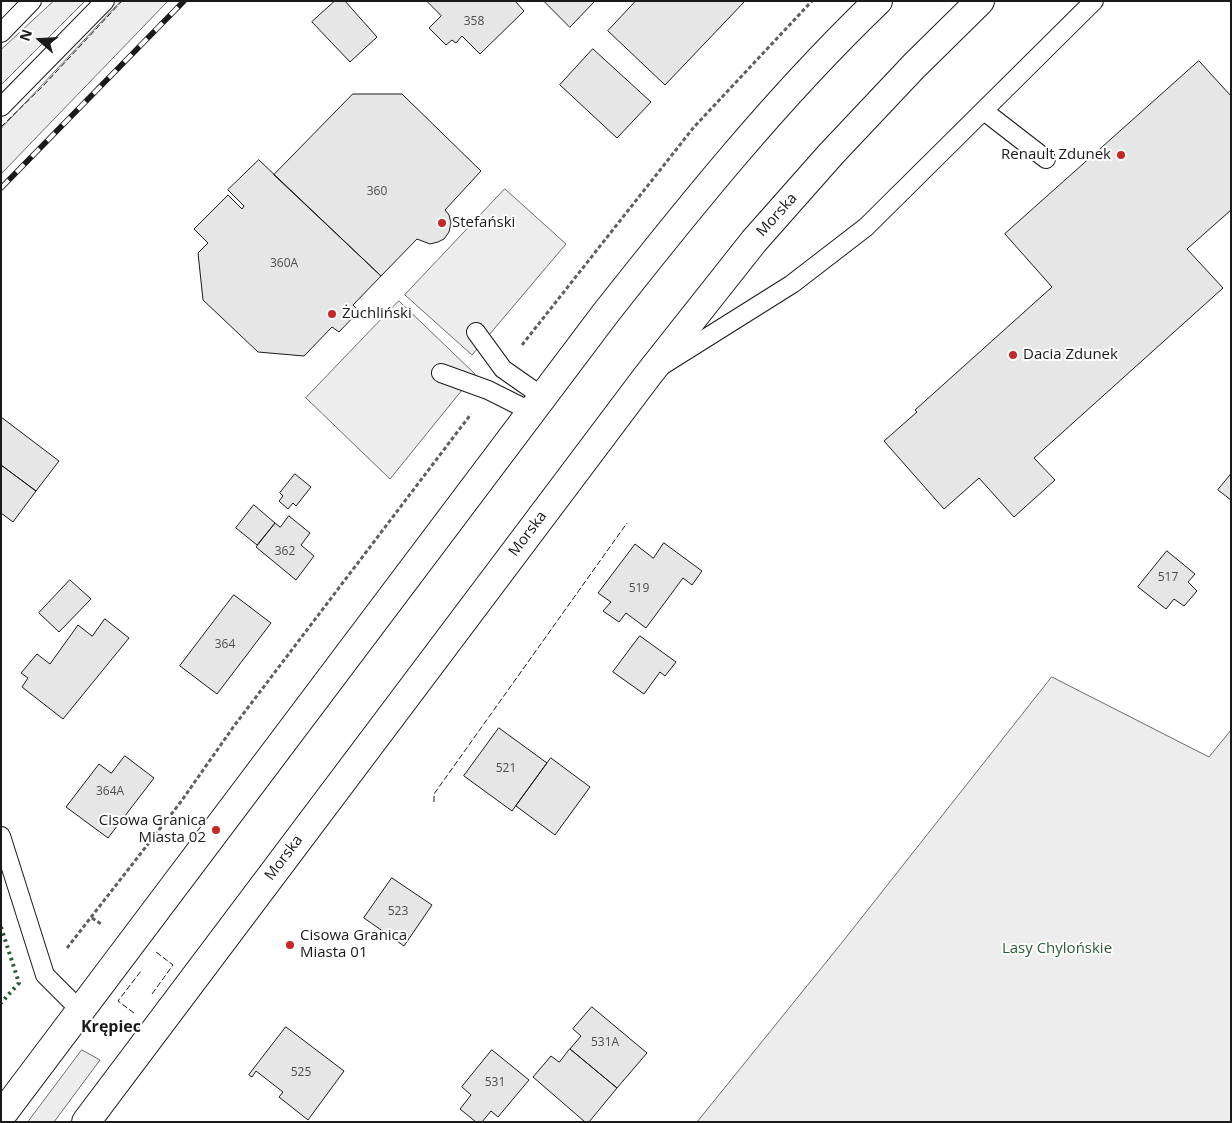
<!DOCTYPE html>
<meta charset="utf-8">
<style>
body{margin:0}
#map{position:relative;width:1232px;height:1123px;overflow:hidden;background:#fff;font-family:"Open Sans",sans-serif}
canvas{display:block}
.frame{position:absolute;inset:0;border:2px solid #1a1a1a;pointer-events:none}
.north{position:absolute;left:15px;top:15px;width:50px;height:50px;-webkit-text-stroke:4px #fff;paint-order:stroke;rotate:289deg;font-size:14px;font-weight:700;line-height:20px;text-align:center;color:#1a1a1a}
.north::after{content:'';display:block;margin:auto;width:18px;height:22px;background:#1a1a1a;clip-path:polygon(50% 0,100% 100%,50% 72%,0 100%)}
</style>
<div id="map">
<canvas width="1232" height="1123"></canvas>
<div class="frame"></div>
<div class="north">N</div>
</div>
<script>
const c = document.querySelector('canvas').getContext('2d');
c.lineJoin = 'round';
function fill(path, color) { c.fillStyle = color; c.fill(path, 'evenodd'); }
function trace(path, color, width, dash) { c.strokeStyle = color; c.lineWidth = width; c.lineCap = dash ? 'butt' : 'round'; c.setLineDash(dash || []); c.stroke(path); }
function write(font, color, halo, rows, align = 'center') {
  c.font = font + ' "Open Sans",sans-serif'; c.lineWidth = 4; c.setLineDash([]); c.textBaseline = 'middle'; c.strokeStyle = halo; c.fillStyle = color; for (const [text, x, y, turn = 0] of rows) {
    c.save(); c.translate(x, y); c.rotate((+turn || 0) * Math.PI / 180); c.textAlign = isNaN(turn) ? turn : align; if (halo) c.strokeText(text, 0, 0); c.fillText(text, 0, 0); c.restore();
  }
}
const built = new Path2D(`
 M 54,1 L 85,1 L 1,85 L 1,50 Z
 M 121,1 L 168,1 L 1,174 L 1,129 Z
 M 505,189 L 566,244 L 472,355 L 405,295 Z
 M 399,301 L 475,374 L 390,479 L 306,398 Z
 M 1052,677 L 1209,757 L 1231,730 L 1231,1122 L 697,1122 L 840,945 Z
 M 82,1050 L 100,1060 L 54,1122 L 28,1122 Z`);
fill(built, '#ededed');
trace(built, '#6a6a6a', 1);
const building = new Path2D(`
 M 335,1 L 345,1 L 377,37 L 350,62 L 312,22 Z
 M 427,1 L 515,1 L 524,11 L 480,54 L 462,36 L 456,43 L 452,40 L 446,45 L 429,28 L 441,16 Z
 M 544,1 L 595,1 L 570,27 Z
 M 636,1 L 745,1 L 665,85 L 608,31 Z
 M 593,49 L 651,102 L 617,138 L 560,85 Z
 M 1199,61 L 1231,96 L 1231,210 L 1187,249 L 1223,288 L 1034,458 L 1055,480 L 1014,517 L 979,478 L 944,509 L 884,441 L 917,412 L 915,410 L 1052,287 L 1005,234 Z
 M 353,94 L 402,94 L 481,171 L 445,210 L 449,215 L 451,223 L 449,232 L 444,239 L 438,242 L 430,244 L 417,239 L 381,276 L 274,175 Z
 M 259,160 L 381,276 L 353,305 L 359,311 L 339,332 L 332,327 L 304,356 L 258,352 L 203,300 L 198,253 L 208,243 L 194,229 L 228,195 L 242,209 L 244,206 L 228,190 Z
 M 1,417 L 59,461 L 36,491 L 1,465 Z
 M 1,465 L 36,491 L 13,522 L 1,513 Z
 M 295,474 L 311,487 L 296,506 L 293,503 L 288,509 L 279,501 L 283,496 L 280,493 Z
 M 1231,474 L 1231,500 L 1218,490 Z
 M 254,505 L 275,523 L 257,545 L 236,528 Z
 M 289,516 L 310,533 L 301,545 L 314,556 L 296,580 L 256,547 L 275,523 L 280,527 Z
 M 664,543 L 702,571 L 692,585 L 683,578 L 646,628 L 626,613 L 619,622 L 603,611 L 611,602 L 598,593 L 635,544 L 653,558 Z
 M 1167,551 L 1195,574 L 1188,582 L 1197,591 L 1184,606 L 1174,599 L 1166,609 L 1138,587 Z
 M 70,580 L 91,599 L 59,632 L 39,613 Z
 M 234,595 L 271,623 L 217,694 L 180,666 Z
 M 105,619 L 129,638 L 63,719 L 22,687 L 28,678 L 21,673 L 37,654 L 50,664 L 78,625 L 92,636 Z
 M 640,636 L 676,662 L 665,676 L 660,672 L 644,694 L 613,672 Z
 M 499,728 L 547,763 L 512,811 L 464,776 Z
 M 125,756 L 154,778 L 108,838 L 66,807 L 99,764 L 111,773 Z
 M 551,758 L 590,787 L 555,835 L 516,806 Z
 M 392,878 L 432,905 L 404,946 L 364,918 Z
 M 592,1007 L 647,1053 L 617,1088 L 570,1049 L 581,1036 L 573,1029 Z
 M 286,1027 L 344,1071 L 308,1120 L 279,1097 L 283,1092 L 256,1071 L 252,1077 L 249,1075 Z
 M 570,1049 L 617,1088 L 589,1122 L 585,1122 L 533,1077 L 551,1056 L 559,1062 Z
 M 492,1050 L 529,1080 L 498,1117 L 491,1111 L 482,1122 L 476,1122 L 460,1109 L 471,1095 L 462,1087 Z`);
fill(building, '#e6e6e6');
trace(building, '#1a1a1a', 1);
const lane = new Path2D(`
 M 1,33 L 32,1
 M 1,107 L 105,1
 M 984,111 L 1046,159
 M 476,332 L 503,369 L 543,397
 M 663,365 L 792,284 L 866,227 L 1094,1
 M 441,373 L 488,390 L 532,412
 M 1,836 L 45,975 L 80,1010`);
const primary = new Path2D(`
 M 1,1116 L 605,314 C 691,205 778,97 878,1
 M 86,1122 L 648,375 L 754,241 L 831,154 L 914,66 L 980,1`);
trace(lane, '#1a1a1a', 20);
trace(primary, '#1a1a1a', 30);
trace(new Path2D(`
 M 522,345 L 694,127 L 812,1
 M 92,918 L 101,924
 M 67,948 L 180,803 L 234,726 L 471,414`), '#5f5f5f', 3, [4, 2.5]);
trace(lane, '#fff', 18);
trace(primary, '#fff', 28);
const rail = new Path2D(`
 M 1,188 L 184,1`);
trace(rail, '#1a1a1a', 5.5);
trace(rail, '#fff', 4, [11]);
trace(new Path2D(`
 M 1,927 L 19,983 L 1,1003`), '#2b5a34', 4, [2.5, 4]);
trace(new Path2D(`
 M 1,127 L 43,86 L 122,1
 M 434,802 L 434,794 L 627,523
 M 152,994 L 173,965 L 156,952
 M 134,1013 L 118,1001 L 141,971`), '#1a1a1a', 1, [6, 2.5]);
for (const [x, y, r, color] of [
 [1121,155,5,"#c62828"],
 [442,223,5,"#c62828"],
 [332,314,5,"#c62828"],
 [1013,355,5,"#c62828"],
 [216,830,5,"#c62828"],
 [290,945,5,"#c62828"]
]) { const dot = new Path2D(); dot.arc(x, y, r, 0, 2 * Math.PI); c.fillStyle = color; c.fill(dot); trace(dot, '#fff', 2); }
write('12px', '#4d4d4d', null, [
 ["358",474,22],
 ["360",377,192],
 ["360A",284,264],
 ["362",285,552],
 ["517",1168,578],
 ["519",639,589],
 ["364",225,645],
 ["521",506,769],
 ["364A",110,792],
 ["523",398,912],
 ["531A",605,1043],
 ["525",301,1073],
 ["531",495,1083]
]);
write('15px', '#1a1a1a', '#fff', [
 ["Renault Zdunek",1111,155,"right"],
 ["Stefański",452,223],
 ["Żuchliński",342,314],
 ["Dacia Zdunek",1023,355],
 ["Cisowa Granica",206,821,"right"],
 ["Miasta 02",206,838,"right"],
 ["Cisowa Granica",300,936],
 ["Miasta 01",300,953]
], 'left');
write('15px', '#1a1a1a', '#fff', [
 ["Morska",777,215,-48],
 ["Morska",528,534,-53],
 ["Morska",284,858,-53]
]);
write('15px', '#2b5a34', '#fff', [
 ["Lasy Chylońskie",1057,949]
]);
write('bold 16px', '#1a1a1a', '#fff', [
 ["Krępiec",111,1027]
]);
</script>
